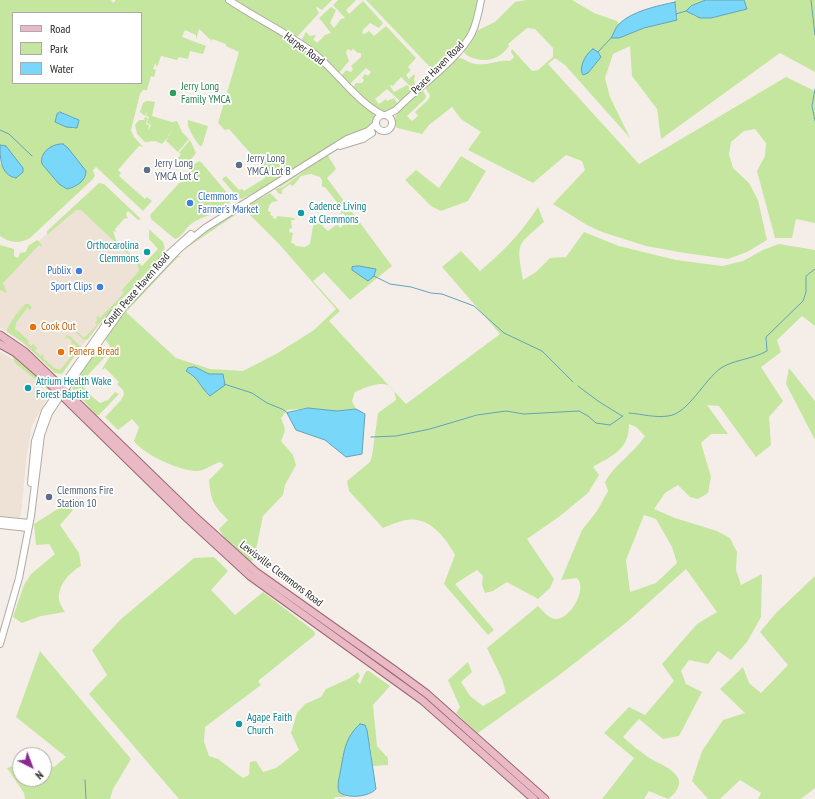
<!DOCTYPE html>
<style>
body{margin:0}
#map{position:relative;width:815px;height:799px;overflow:hidden;background:#f5eee8;font-family:"PT Sans Narrow",sans-serif}
canvas{display:block}
.legend{position:absolute;left:12px;top:12px;width:130px;height:72px;box-sizing:border-box;background:#fff;border:1px solid #aba9a9;margin:0;padding:5px 7px;list-style:none;font-size:12px;color:#2c2927}
.legend li{display:flex;align-items:center;gap:8px;height:20px}
.legend b{width:20px;border:1px solid #aba9a9}
.north{position:absolute;left:12px;top:747px;width:40px;height:40px;box-sizing:border-box;background:#fff;border:1px solid #aba9a9;border-radius:50%;rotate:138deg;font-size:11px;font-weight:700;line-height:16px;text-align:center;color:#2c2927}
.north::after{content:'';display:block;margin:auto;width:14px;height:18px;background:#8b2992;clip-path:polygon(50% 0,100% 100%,50% 72%,0 100%)}
</style>
<div id="map">
<canvas width="815" height="799"></canvas>
<ul class="legend">
<li><b style="height:5px;background:#e9b9c5"></b>Road</li>
<li><b style="height:11px;background:#c5e69f"></b>Park</li>
<li><b style="height:11px;background:#79d7f9"></b>Water</li>
</ul>
<div class="north">N</div>
</div>
<script>
const c = document.querySelector('canvas').getContext('2d');
c.lineJoin = 'round';
function fill(path, color) { c.fillStyle = color; c.fill(path, 'evenodd'); }
function trace(path, color, width, dash) { c.strokeStyle = color; c.lineWidth = width; c.lineCap = dash ? 'butt' : 'round'; c.setLineDash(dash || []); c.stroke(path); }
function write(font, color, halo, rows, align = 'center') {
  c.font = font + ' "PT Sans Narrow",sans-serif'; c.lineWidth = 3.5; c.setLineDash([]); c.textBaseline = 'middle'; c.strokeStyle = halo; c.fillStyle = color; for (const [text, x, y, turn = 0] of rows) {
    c.save(); c.translate(x, y); c.rotate((+turn || 0) * Math.PI / 180); c.textAlign = isNaN(turn) ? turn : align; if (halo) c.strokeText(text, 0, 0); c.fillText(text, 0, 0); c.restore();
  }
}
fill(new Path2D(`
 M 78,206 L 145,272 L 58,374 L 12,334 L 0,328 L 0,282 L 34,245 Z
 M 0,352 L 22,364 L 49,395 L 32,425 L 26,461 L 21,515 L 19,518 L 0,516 Z`), '#eee2d6');
fill(new Path2D(`
 M 0,0 L 111,0 L 113,3 L 116,0 L 225,0 L 293,42 L 317,59 L 374,114 L 374,122 L 371,127 L 242,199 L 238,198 L 222,179 L 226,176 L 239,190 L 242,189 L 244,191 L 265,178 L 264,174 L 266,171 L 229,129 L 225,130 L 218,123 L 239,52 L 226,46 L 226,44 L 212,39 L 212,41 L 199,29 L 196,40 L 196,35 L 185,30 L 182,37 L 206,46 L 203,54 L 190,51 L 188,59 L 179,57 L 177,60 L 161,56 L 157,67 L 155,63 L 153,69 L 156,70 L 154,77 L 151,76 L 147,90 L 143,90 L 140,94 L 131,130 L 134,137 L 143,147 L 139,146 L 118,170 L 121,173 L 119,176 L 145,199 L 147,197 L 152,201 L 143,211 L 96,167 L 93,170 L 95,176 L 92,180 L 30,238 C 20,244 9,243 0,236 L 0,163 L 14,178 L 23,172 L 3,145 L 0,145 ZM 13,13 L 141,13 L 141,83 L 13,83 ZM 60,112 L 76,118 L 74,129 L 58,124 Z
 M 232,0 L 332,0 L 322,10 L 317,7 L 316,8 L 319,13 L 298,36 L 294,37 Z
 M 338,0 L 356,0 L 346,10 L 349,14 L 363,1 L 383,23 L 379,28 L 370,23 L 363,30 L 362,33 L 364,34 L 369,31 L 374,36 L 386,26 L 416,58 L 408,67 L 411,70 L 406,75 L 409,79 L 414,74 L 415,76 L 414,80 L 416,88 L 414,90 L 401,77 L 393,86 L 391,85 L 390,86 L 394,92 L 407,85 L 413,91 L 400,101 L 387,89 L 375,99 L 379,104 L 386,99 L 387,101 L 394,98 L 398,104 L 392,110 L 385,113 L 373,106 L 353,87 L 356,83 L 362,83 L 364,80 L 362,78 L 365,74 L 368,76 L 371,72 L 366,68 L 350,84 L 341,76 L 346,70 L 351,72 L 353,69 L 351,66 L 361,57 L 361,53 L 358,53 L 353,49 L 351,51 L 348,49 L 346,52 L 349,61 L 339,73 L 303,42 L 302,39 L 306,32 L 310,36 L 315,35 L 316,36 L 313,39 L 317,43 L 325,35 L 331,33 L 319,18 L 331,7 L 336,10 L 330,23 L 334,28 L 341,19 L 345,18 L 333,5 Z
 M 366,0 L 479,0 C 475,25 458,58 435,70 L 430,67 Z
 M 527,0 L 572,0 L 594,13 L 617,21 L 619,24 L 612,38 L 619,38 L 644,28 L 678,19 L 675,0 L 706,0 L 691,6 L 693,16 L 711,18 L 746,9 L 744,0 L 815,0 L 815,72 L 780,53 L 661,139 L 657,109 L 632,76 L 630,46 L 613,54 L 605,78 L 610,97 L 630,138 L 565,65 L 555,58 L 548,64 L 639,164 L 786,77 L 815,91 L 815,223 L 796,219 L 792,238 L 775,238 L 757,171 L 765,156 L 766,143 L 755,129 L 744,131 L 731,142 L 729,154 L 733,168 L 749,183 L 758,200 L 767,240 L 747,252 L 728,259 L 685,253 L 646,246 L 602,232 L 587,225 L 553,204 L 585,170 L 582,161 L 566,155 L 533,183 L 468,150 L 481,132 L 461,119 L 452,107 L 429,125 L 422,134 L 397,128 C 388,112 412,98 422,89 L 426,96 L 425,99 L 407,116 L 412,121 L 418,116 L 415,112 L 429,99 L 430,95 L 424,86 L 456,58 C 465,57 467,63 476,64 C 488,66 499,59 510,61 L 514,57 L 511,52 L 512,49 L 532,71 L 538,70 L 553,57 L 553,48 L 535,29 L 527,28 L 508,44 L 509,46 C 498,62 480,64 465,54 L 463,48 L 474,32 L 495,22 L 515,2 Z
 M 146,101 L 149,101 L 147,110 L 149,101 L 155,102 L 152,116 L 172,122 L 177,121 L 179,125 L 173,129 L 170,135 L 168,134 L 169,136 L 162,144 L 155,141 L 145,142 L 137,134 L 135,125 L 139,120 L 144,120 L 145,117 L 148,118 L 146,124 L 149,125 L 148,131 L 151,125 L 147,123 L 149,117 L 146,116 L 147,110 L 145,116 L 140,112 L 143,103 Z
 M 188,120 L 208,126 L 202,146 L 200,146 C 195,140 186,127 188,120 Z
 M 179,125 L 182,132 L 189,139 L 178,152 L 166,141 L 173,129 Z
 M 190,140 L 196,153 L 190,161 L 184,163 L 178,158 L 181,154 L 179,153 Z
 M 327,154 L 336,169 L 327,178 L 392,266 L 350,300 L 324,272 L 313,281 L 340,311 L 329,321 L 406,404 L 500,334 L 442,267 L 461,251 L 480,271 C 504,251 521,233 538,207 L 544,222 C 515,247 517,243 523,280 L 536,272 L 550,258 L 566,257 L 584,232 L 619,246 L 676,260 L 722,266 L 743,261 L 763,250 L 779,244 L 815,250 L 815,326 L 802,316 L 777,340 L 781,352 L 761,367 L 783,401 L 769,417 L 771,445 L 756,457 L 719,406 L 707,405 L 728,434 L 711,434 L 701,443 L 711,477 L 708,493 L 698,499 L 690,497 L 678,485 L 665,493 L 654,509 L 675,518 L 717,531 L 730,538 L 737,552 L 736,570 L 741,585 L 762,574 L 761,617 L 747,642 L 731,660 L 718,651 L 708,664 L 689,660 L 681,671 L 686,684 L 702,692 L 679,736 L 663,739 L 639,719 L 623,737 C 631,744 639,751 648,757 C 657,763 673,768 678,778 C 682,786 674,795 668,799 L 649,791 L 644,799 L 602,799 L 634,758 L 604,733 L 629,707 L 645,715 L 674,681 L 662,664 L 697,624 L 717,612 L 686,569 L 627,622 L 562,673 L 478,733 L 456,713 L 460,707 L 448,680 L 468,662 L 472,672 L 461,682 L 470,696 L 483,706 L 506,693 L 502,679 L 487,648 L 538,606 C 543,611 549,619 556,619 C 570,619 588,589 577,578 L 561,580 L 582,530 L 597,511 L 608,491 L 605,482 C 615,464 634,453 645,436 L 636,427 L 629,424 C 629,450 613,455 593,467 L 599,475 L 588,493 L 560,516 L 527,539 L 554,579 L 550,588 L 538,599 L 507,582 L 493,591 L 485,593 L 482,585 L 483,576 L 477,570 L 455,584 L 494,630 L 488,635 L 444,584 L 455,555 C 446,538 429,516 407,520 C 399,521 390,525 383,528 L 349,491 L 347,481 L 370,462 L 372,456 L 378,413 L 396,400 C 394,374 369,386 355,392 L 352,401 L 356,409 L 337,411 L 308,408 L 287,410 L 281,418 C 285,429 287,429 281,441 L 293,455 L 296,465 L 285,485 L 283,495 L 263,516 L 254,559 L 249,563 L 229,545 L 219,529 L 228,520 C 213,505 211,501 209,480 L 224,465 L 220,462 C 213,464 204,471 197,471 C 180,471 144,455 134,441 L 139,427 L 132,419 L 118,430 L 105,417 L 121,400 L 124,394 L 123,390 L 117,384 L 119,382 L 105,368 L 103,370 L 102,369 L 112,353 L 112,349 L 105,339 L 128,305 L 175,256 L 181,256 L 177,258 L 126,312 L 176,358 L 210,369 L 243,371 L 276,354 L 314,330 L 336,309 L 279,244 L 244,209 L 188,247 L 186,245 L 197,235 L 268,193 L 251,204 L 270,193 L 278,201 L 272,202 L 269,206 L 268,211 L 271,212 L 270,215 L 273,216 L 273,218 L 276,219 L 277,216 L 295,218 L 294,220 L 291,220 L 292,229 L 290,228 L 289,232 L 293,233 L 291,243 L 295,244 L 295,246 L 305,247 L 310,244 L 313,226 L 317,223 L 329,221 L 322,226 L 328,231 L 336,225 L 336,221 L 340,223 L 338,226 L 341,228 L 344,222 L 338,220 L 337,217 L 339,219 L 341,217 L 344,220 L 347,218 L 343,213 L 341,214 L 339,213 L 341,213 L 341,210 L 337,208 L 339,205 L 325,187 L 322,187 L 322,180 L 320,177 L 311,174 L 301,176 L 293,186 L 290,184 L 282,190 L 282,194 L 279,194 L 275,189 L 283,187 L 312,165 L 282,186 L 275,188 ZM 644,515 L 656,519 L 672,547 L 677,563 L 656,583 L 630,592 L 626,560 Z
 M 461,156 L 486,171 L 468,201 L 441,211 L 431,206 L 405,180 L 416,170 L 439,188 Z
 M 199,161 L 202,163 L 228,194 L 230,202 C 221,214 203,215 191,224 C 185,229 182,237 175,239 L 151,219 L 150,215 L 192,169 L 193,165 Z
 M 99,183 L 104,184 L 141,219 L 138,220 L 128,211 L 126,214 L 128,219 L 125,218 L 115,229 L 116,232 L 113,231 L 116,240 L 142,266 L 158,249 L 149,239 L 149,229 L 163,242 L 165,249 L 154,265 L 98,325 L 88,339 L 84,340 L 74,331 L 75,330 L 84,338 L 97,325 L 95,323 L 98,319 L 96,318 L 98,316 L 100,318 L 124,293 L 122,290 L 139,271 L 137,263 L 81,210 L 76,210 L 47,235 L 47,231 Z
 M 37,240 L 42,245 L 42,247 L 39,245 L 3,283 L 7,293 L 0,290 L 0,245 L 14,249 L 14,256 L 18,258 L 20,253 L 26,252 L 28,246 Z
 M 24,303 L 16,316 L 25,304 L 29,304 L 32,307 L 30,310 L 27,308 L 16,323 L 15,331 L 17,330 L 29,341 L 28,343 L 31,346 L 33,344 L 37,348 L 35,351 L 41,356 L 44,354 L 43,358 L 54,368 L 60,370 L 74,353 L 74,348 L 76,345 L 71,344 L 72,341 L 67,337 L 66,339 L 65,339 L 66,335 L 70,336 L 81,347 L 62,374 L 55,373 L 24,343 L 7,332 L 7,329 L 15,316 L 5,330 Z
 M 100,348 L 105,351 L 106,356 L 85,378 L 83,386 L 90,395 L 100,403 L 108,400 L 115,392 L 119,394 L 99,415 L 96,415 L 72,388 L 82,370 Z
 M 12,355 L 24,364 L 53,391 L 52,393 L 15,363 Z
 M 789,368 L 815,401 L 815,440 L 786,384 Z
 M 67,503 L 73,510 L 60,525 L 79,553 L 81,566 C 70,572 57,586 59,600 C 60,604 63,609 65,612 L 41,616 L 22,623 L 13,617 L 24,585 L 31,574 L 55,554 L 49,544 L 36,545 L 34,524 Z
 M 214,557 L 228,571 L 211,590 L 235,615 L 263,592 L 314,631 L 315,635 L 258,681 L 261,685 L 205,727 L 204,742 L 209,756 L 218,759 L 243,778 L 249,775 L 250,762 L 256,761 L 263,772 L 276,768 L 299,750 L 291,733 L 297,713 L 305,704 L 321,697 L 326,689 L 350,678 L 358,672 L 360,676 L 357,681 L 360,684 L 366,671 L 369,671 L 390,686 L 373,705 L 377,746 L 388,758 L 388,765 L 373,766 L 370,745 L 360,724 L 351,734 L 340,772 L 339,790 L 346,797 L 335,797 L 334,799 L 179,799 L 89,694 L 107,675 L 92,650 L 121,619 L 194,558 Z
 M 815,576 L 815,788 L 801,799 L 758,799 L 761,793 L 740,780 L 720,799 L 708,799 L 692,781 L 702,751 L 723,720 L 745,713 L 720,689 L 743,667 L 749,683 L 761,693 L 788,665 L 760,632 L 776,613 Z
 M 40,651 L 131,759 L 113,789 L 110,799 L 25,799 L 24,793 L 7,768 L 20,763 L 20,779 L 44,779 L 44,763 L 54,767 L 66,757 L 16,717 Z`), '#c5e69f');
const water = new Path2D(`
 M 706,0 L 744,0 L 747,9 L 711,18 L 700,18 L 686,11 L 691,6 Z
 M 675,2 L 677,20 L 644,28 L 619,38 L 611,38 C 614,33 615,28 619,24 C 632,11 657,6 675,2 Z
 M 593,49 L 598,52 L 601,57 L 588,73 L 583,75 C 578,68 586,53 593,49 Z
 M 60,112 L 79,120 L 77,128 L 66,127 L 55,122 L 57,114 Z
 M 63,144 L 68,148 L 86,171 C 86,181 76,187 67,189 L 59,184 L 42,164 C 39,153 52,143 63,144 Z
 M 0,145 L 6,146 L 23,168 L 23,172 L 16,178 C 0,175 0,157 0,145 Z
 M 359,266 L 376,269 L 374,276 L 368,281 L 352,270 L 352,267 Z
 M 195,367 L 209,374 L 223,374 L 225,385 L 210,396 C 199,386 200,379 186,371 L 188,368 Z
 M 308,408 L 337,411 L 356,409 L 365,414 L 362,454 L 346,457 L 325,440 L 296,430 L 287,413 Z
 M 360,724 L 365,725 L 367,730 L 376,789 C 369,797 347,799 339,792 C 337,785 339,779 340,773 C 344,754 344,738 360,724 Z`);
fill(water, '#79d7f9');
trace(water, '#62a3ba', 1);
trace(new Path2D(`
 M 811,0 L 815,35
 M 676,14 L 686,11
 M 598,52 L 611,38
 M 815,89 L 812,106 L 815,121
 M 0,130 L 9,134 L 32,156
 M 374,276 L 390,284 L 411,287 L 431,293 L 442,294 L 474,306 L 504,333 L 542,351 L 573,382
 M 224,384 L 252,393 L 267,403 L 282,409 L 288,413
 M 578,386 L 598,401 L 622,416
 M 629,413 C 642,414 655,418 668,416 C 688,414 704,380 721,368 C 733,360 753,359 767,351 L 766,337 L 803,301 L 806,292 L 806,276 L 815,269
 M 371,437 L 396,436 L 430,429 L 477,415 L 506,411 L 524,414 L 579,411 L 588,416 L 596,423 L 610,425 L 623,416
 M 85,780 L 86,799`), '#62a3ba', 1);
const secondary = new Path2D(`
 M 229,0 C 257,19 288,33 315,54 C 337,72 358,103 383,115
 M376 123a8 8 0 1 1 16 0a8 8 0 1 1-16 0Z
 M 386,115 L 396,110 C 418,87 458,60 472,33 C 477,22 479,11 481,0
 M 340,146 L 363,139 L 372,133
 M 162,260 L 191,234
 M 31,483 L 35,441 L 45,411 L 113,314
 M 0,520 L 29,523
 M 0,525 L 28,528
 M 0,644 L 19,578 L 31,516 L 41,435 L 49,413 L 61,395 L 124,307 L 179,249 L 205,228 L 347,139 L 368,131 L 376,124`);
const primary = new Path2D(`
 M 0,335 L 25,352 L 192,514 L 256,572 L 393,669 L 427,694 L 545,799
 M 0,344 L 16,353 L 40,374 L 187,518 L 250,576 L 422,700 L 534,799`);
trace(secondary, '#b1aba5', 8);
trace(primary, '#9d6874', 9);
trace(secondary, '#fff', 6);
trace(primary, '#e9b9c5', 7);
for (const [x, y, r, color] of [
 [173,93,4,"#2e9e5b"],
 [239,165,4,"#5c6f8a"],
 [147,170,4,"#5c6f8a"],
 [190,203,4,"#3f7fe0"],
 [301,213,4,"#0f9aa8"],
 [147,252,4,"#0f9aa8"],
 [79,271,4,"#3f7fe0"],
 [100,287,4,"#3f7fe0"],
 [33,327,4,"#e8710a"],
 [61,352,4,"#e8710a"],
 [28,388,4,"#0f9aa8"],
 [49,497,4,"#5c6f8a"],
 [239,724,4,"#0f9aa8"]
]) { const dot = new Path2D(); dot.arc(x, y, r, 0, 2 * Math.PI); c.fillStyle = color; c.fill(dot); trace(dot, '#fff', 1.5); }
write('11px', '#2c2927', '#fff', [
 ["Harper Road",304,49,36],
 ["Peace Haven Road",438,68,-45],
 ["South Peace Haven Road",137,290,-49],
 ["Lewisville Clemmons Road",281,574,37]
]);
write('11px', '#27864d', '#fff', [
 ["Jerry Long",181,87],
 ["Family YMCA",181,100]
], 'left');
write('11px', '#4e5e75', '#fff', [
 ["Jerry Long",247,159],
 ["YMCA Lot B",247,172],
 ["Jerry Long",155,164],
 ["YMCA Lot C",155,177],
 ["Clemmons Fire",57,491],
 ["Station 10",57,504]
], 'left');
write('11px', '#366cbe', '#fff', [
 ["Clemmons",198,197,"left"],
 ["Farmer's Market",198,210,"left"],
 ["Publix",71,271],
 ["Sport Clips",92,287]
], 'right');
write('11px', '#0d838f', '#fff', [
 ["Cadence Living",309,207],
 ["at Clemmons",309,220],
 ["Orthocarolina",139,246,"right"],
 ["Clemmons",139,259,"right"],
 ["Atrium Health Wake",36,382],
 ["Forest Baptist",36,395],
 ["Agape Faith",247,718],
 ["Church",247,731]
], 'left');
write('11px', '#c56008', '#fff', [
 ["Cook Out",41,327],
 ["Panera Bread",69,352]
], 'left');
</script>
